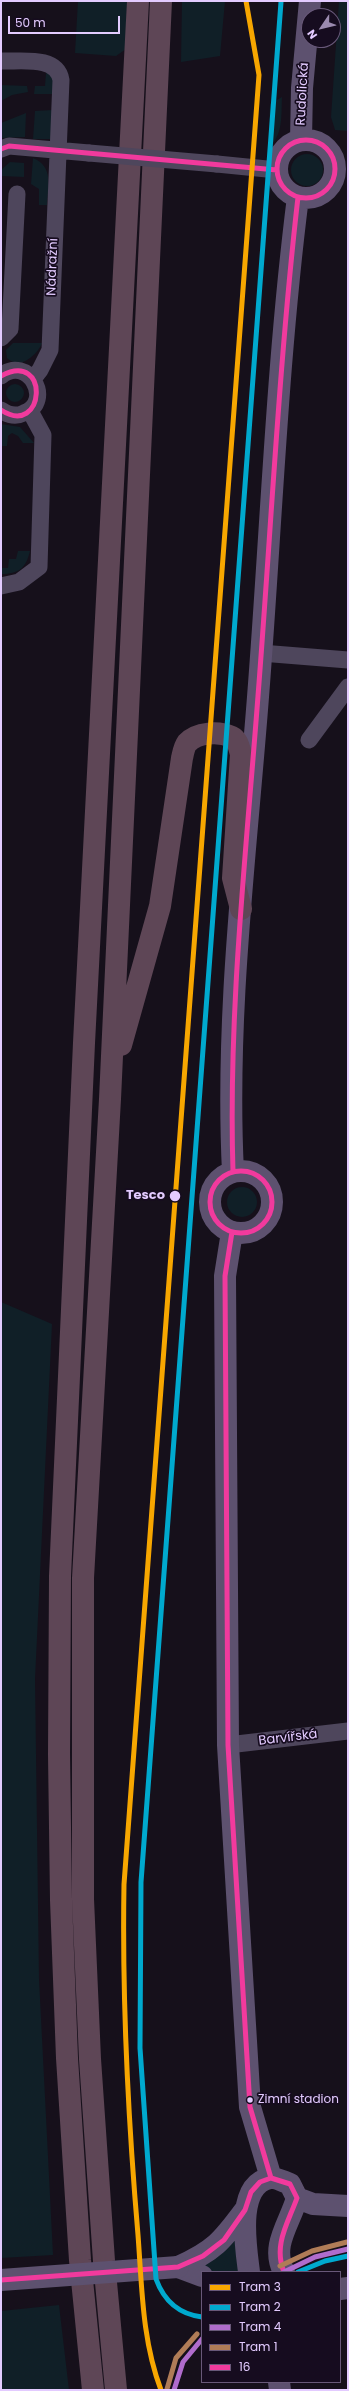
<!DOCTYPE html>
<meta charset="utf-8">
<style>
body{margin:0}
#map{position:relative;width:349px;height:2391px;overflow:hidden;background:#16101b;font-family:Poppins,sans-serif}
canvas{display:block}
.frame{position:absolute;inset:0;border:2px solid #e3cbff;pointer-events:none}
.legend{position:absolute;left:201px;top:2271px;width:140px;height:112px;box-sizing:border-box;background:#160c1f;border:1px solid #685879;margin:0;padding:5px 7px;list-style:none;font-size:12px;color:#e3cbff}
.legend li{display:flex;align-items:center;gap:8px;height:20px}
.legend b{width:20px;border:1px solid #685879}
.north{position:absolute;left:301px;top:8px;width:40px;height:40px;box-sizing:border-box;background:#160c1f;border:1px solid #685879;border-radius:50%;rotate:235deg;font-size:11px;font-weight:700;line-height:16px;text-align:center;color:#e3cbff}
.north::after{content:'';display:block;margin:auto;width:14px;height:18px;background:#9b8aaf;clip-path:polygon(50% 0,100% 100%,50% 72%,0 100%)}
.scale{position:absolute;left:8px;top:16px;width:112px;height:18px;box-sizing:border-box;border:2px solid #e3cbff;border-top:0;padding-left:5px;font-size:12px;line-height:14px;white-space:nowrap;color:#e3cbff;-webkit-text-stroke:3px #160c1f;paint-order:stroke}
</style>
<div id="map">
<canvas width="349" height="2391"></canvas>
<div class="frame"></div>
<ul class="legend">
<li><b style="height:5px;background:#f7a600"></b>Tram 3</li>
<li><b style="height:5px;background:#00a9ce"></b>Tram 2</li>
<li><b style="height:5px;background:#b06ccc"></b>Tram 4</li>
<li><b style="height:5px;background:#b07c57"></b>Tram 1</li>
<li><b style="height:5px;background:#f13a9d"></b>16</li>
</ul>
<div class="north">N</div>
<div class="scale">50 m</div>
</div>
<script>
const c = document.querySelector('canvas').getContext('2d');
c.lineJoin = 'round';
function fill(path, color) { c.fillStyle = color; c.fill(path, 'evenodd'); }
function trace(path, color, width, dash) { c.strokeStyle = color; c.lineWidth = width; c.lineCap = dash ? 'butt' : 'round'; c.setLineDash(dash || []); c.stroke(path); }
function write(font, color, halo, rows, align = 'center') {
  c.font = font + ' Poppins,sans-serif'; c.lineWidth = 3.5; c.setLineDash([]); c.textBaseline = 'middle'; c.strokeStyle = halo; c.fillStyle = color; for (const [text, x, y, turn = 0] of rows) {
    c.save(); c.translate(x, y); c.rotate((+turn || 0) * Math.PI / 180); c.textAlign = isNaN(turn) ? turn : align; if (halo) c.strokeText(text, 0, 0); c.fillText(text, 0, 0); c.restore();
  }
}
fill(new Path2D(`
 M 78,1 L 127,1 L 126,49 L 116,56 L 75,53 Z
 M 182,1 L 225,1 L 220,56 L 181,62 Z
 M 339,1 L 348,1 L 348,131 L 335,130 L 331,117 Z
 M 46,73 L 52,75 L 54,81 L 53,94 L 34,94 L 35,86 L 45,86 Z
 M 1,85 L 27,86 L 28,92 L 12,95 L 1,101 Z
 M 282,97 C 281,112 284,137 268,147 L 270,104 Z
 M 53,110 L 51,139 L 33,139 L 35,111 Z
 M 26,113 L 25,137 L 1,138 L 1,123 Z
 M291 170a16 16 0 1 1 32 0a16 16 0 1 1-32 0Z
 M 33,158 C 54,167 48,186 47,205 L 39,205 L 39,189 L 31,184 Z
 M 10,162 L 24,163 L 24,177 L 1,176 L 1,170 Z
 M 13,343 L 42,343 C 39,352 26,364 16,363 C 13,362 9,360 7,358 L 6,350 Z
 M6 393a9 9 0 1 1 18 0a9 9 0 1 1-18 0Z
 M 1,424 L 20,427 L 34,443 L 23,443 L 18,436 L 12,433 L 8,436 L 7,446 L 1,446 Z
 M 18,551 L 30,551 C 26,568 19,574 1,574 L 1,568 L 8,568 L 9,559 L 16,559 Z
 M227 1202a15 15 0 1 1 30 0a15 15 0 1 1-30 0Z
 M 1,1302 L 52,1324 L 35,1679 L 39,1979 L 53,2255 L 1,2258 Z
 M 235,2240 L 239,2272 L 215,2272 L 201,2267 Z
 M 59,2305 L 69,2390 L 1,2390 L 1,2311 Z`), '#101f27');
trace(new Path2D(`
 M 1,61 C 20,62 57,55 61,80 L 50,350 L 40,370 L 33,379
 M 1,149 L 9,146 L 89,153
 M 217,164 L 277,170
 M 1,338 L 10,329 L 17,194
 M 1,376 C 27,354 55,401 24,413 C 16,417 8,415 1,410
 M 1,586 L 19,582 L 39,567 L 43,435 L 30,411
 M 261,653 L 348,660
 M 309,740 L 348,687
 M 228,1745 L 348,1731`), '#4e465c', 17);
trace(new Path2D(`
 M277 169a29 29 0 1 1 58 0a29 29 0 1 1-58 0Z
 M 301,140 L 302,88 L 310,1
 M210 1202a31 31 0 1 1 62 0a31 31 0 1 1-62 0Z
 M 233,1172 C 225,1014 246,854 258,697 C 271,530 277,363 298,197
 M 232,1232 L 225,1276 L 228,1745 L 250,2107 L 271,2178
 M 297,2198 L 313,2204 L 348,2206
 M 178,2267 C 214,2251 222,2241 245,2210
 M 178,2267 L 202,2276
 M 249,2272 C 246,2247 235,2185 270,2178 C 276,2177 284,2182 290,2184 L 297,2198 C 290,2223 270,2246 284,2272
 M 340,2289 L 348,2288
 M 279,2382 L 280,2390`), '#5d516f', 22);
trace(new Path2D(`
 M 121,1045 L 160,906 L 182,758 C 183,754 184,747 187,743 C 197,732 219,731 232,737 C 238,740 239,748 241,754 L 233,878 L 241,909
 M 93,2390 L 80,2260 L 67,2058 L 61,1900 L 59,1754 L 60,1576 L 84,1043 L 138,1
 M 116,2390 L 104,2261 L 90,2059 L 83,1899 L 83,1578 L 110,1099 L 161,1`), '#5e4656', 22);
trace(new Path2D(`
 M 89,153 L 217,164`), '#4e465c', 17);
trace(new Path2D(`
 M 1,2280 L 178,2267`), '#5d516f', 22);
trace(new Path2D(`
 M277 169a29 29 0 1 1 58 0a29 29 0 1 1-58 0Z
 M 1,149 L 9,146 L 277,170
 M 1,376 C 51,349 45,439 1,410
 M210 1202a31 31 0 1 1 62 0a31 31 0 1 1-62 0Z
 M 233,1172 C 228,1013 246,855 258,696 C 271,530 279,363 298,197
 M 232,1232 L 225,1276 L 228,1745 L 250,2107 L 271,2178
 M 1,2280 L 178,2267 L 203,2256 L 224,2240 L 245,2210 L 251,2192 L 260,2182 L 271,2178 L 290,2184 L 297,2198 C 288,2223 273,2245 284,2272`), '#f13a9d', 5);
trace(new Path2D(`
 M 161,2390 C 142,2340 142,2287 138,2235 C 128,2118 122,2001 124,1884 L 259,75 L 246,1`), '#f7a600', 5);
trace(new Path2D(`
 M 298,2272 L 325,2261 L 348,2256
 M 202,2317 C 178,2314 164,2301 156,2279 L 140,2048 L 141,1882 L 281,2`), '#00a9ce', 5);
trace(new Path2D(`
 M 284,2272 L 315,2257 L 348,2249
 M 174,2390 L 183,2362 L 202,2339`), '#b06ccc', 5);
trace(new Path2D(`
 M 280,2266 L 312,2251 L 347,2242
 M 167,2389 L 176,2358 L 197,2334`), '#b07c57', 5);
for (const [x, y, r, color] of [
 [175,1196,6,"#e3cbff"],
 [250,2100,3.5,"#e3cbff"]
]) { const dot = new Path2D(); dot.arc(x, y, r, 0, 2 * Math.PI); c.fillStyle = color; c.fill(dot); trace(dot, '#160c1f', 1.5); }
write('12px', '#e3cbff', '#160c1f', [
 ["Zimní stadion",258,2100]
], 'left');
write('13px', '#e3cbff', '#160c1f', [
 ["Rudolická",303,94,-87],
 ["Nádražní",53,267,-88],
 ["Barvířská",288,1738,-7]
]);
write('bold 13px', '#e3cbff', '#160c1f', [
 ["Tesco",165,1196]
], 'right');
</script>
